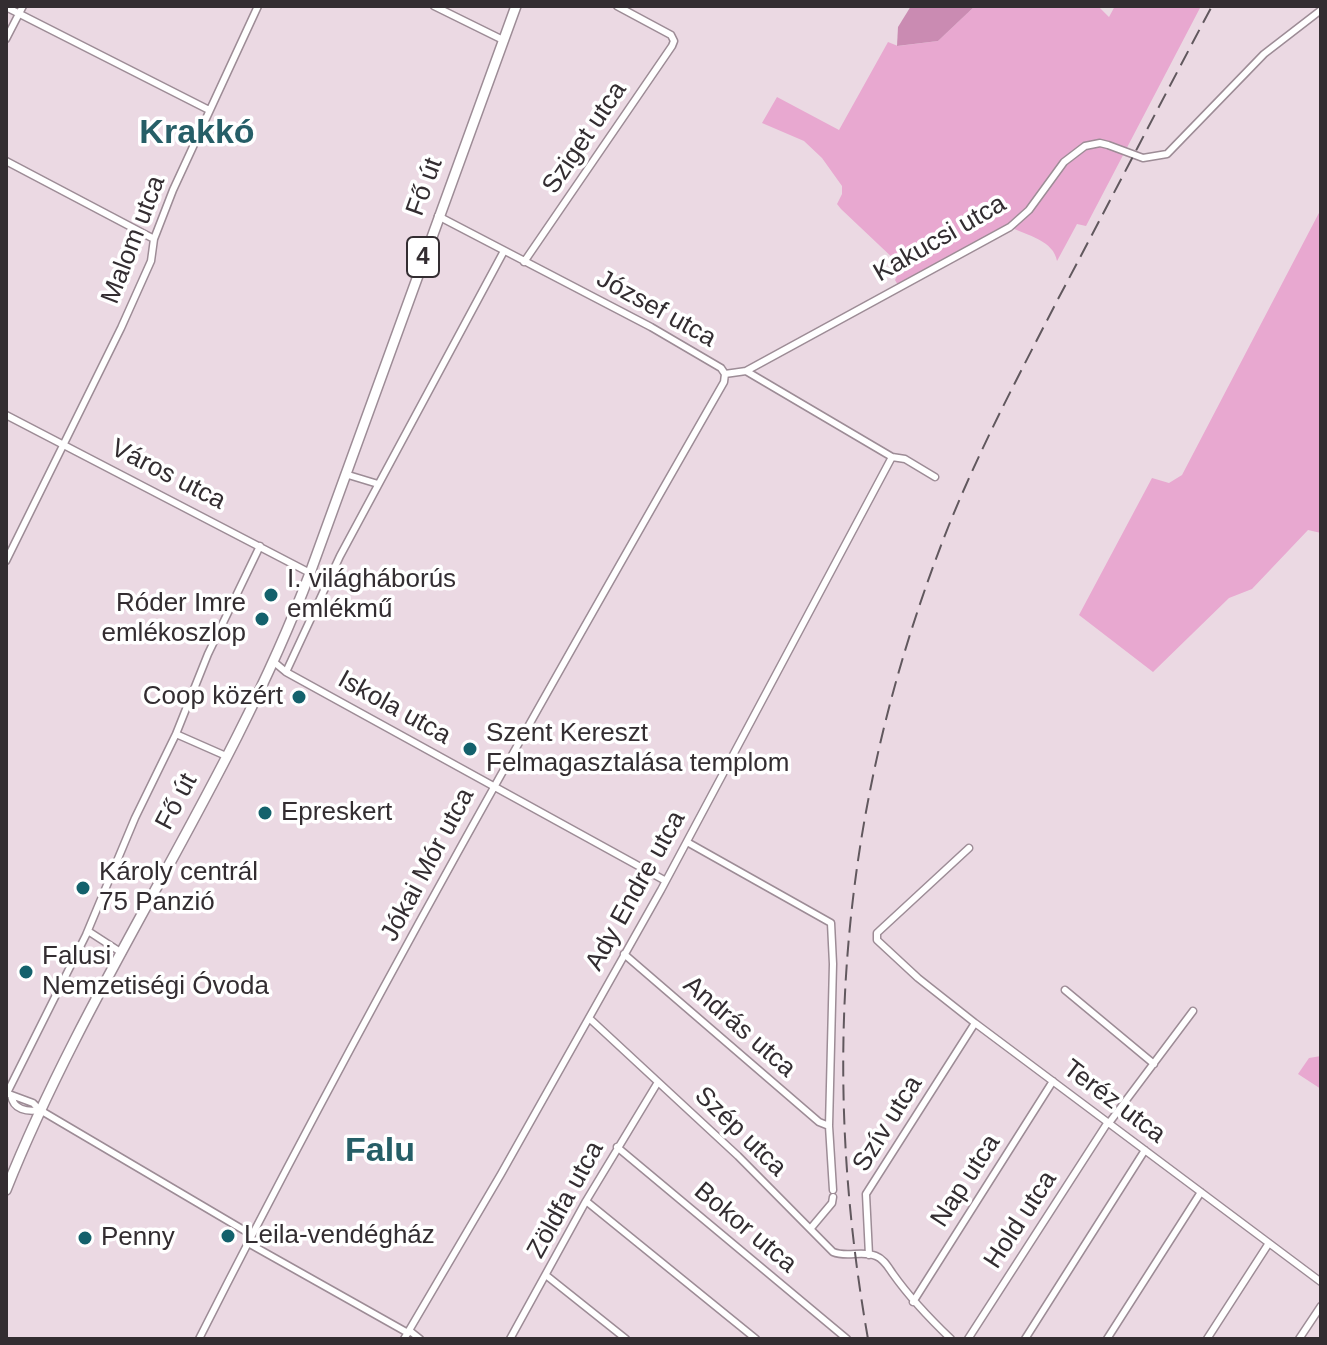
<!DOCTYPE html>
<meta charset="utf-8">
<style>
body{margin:0}
#map{position:relative;width:1327px;height:1345px;overflow:hidden;background:#ebd9e3;font-family:Helvetica,sans-serif}
canvas{display:block}
.frame{position:absolute;inset:0;border:8px solid #332d31;pointer-events:none}
</style>
<div id="map">
<canvas width="1327" height="1345"></canvas>
<div class="frame"></div>
</div>
<script>
const c = document.querySelector('canvas').getContext('2d');
c.lineJoin = 'round';
function fill(path, color) { c.fillStyle = color; c.fill(path, 'evenodd'); }
function trace(path, color, width, dash) { c.strokeStyle = color; c.lineWidth = width; c.lineCap = dash ? 'butt' : 'round'; c.setLineDash(dash || []); c.stroke(path); }
function write(font, color, halo, rows, align = 'center') {
  c.font = font + ' Helvetica,sans-serif'; c.lineWidth = 7; c.setLineDash([]); c.textBaseline = 'middle'; c.strokeStyle = halo; c.fillStyle = color; for (const [text, x, y, turn = 0] of rows) {
    c.save(); c.translate(x, y); c.rotate((+turn || 0) * Math.PI / 180); c.textAlign = isNaN(turn) ? turn : align; if (halo) c.strokeText(text, 0, 0); c.fillText(text, 0, 0); c.restore();
  }
}
fill(new Path2D(`
 M 975,6 L 1098,6 L 1109,17 L 1115,6 L 1201,6 L 1086,226 L 1077,224 L 1057,261 C 1054,241 1027,235 1010,227 L 899,287 L 895,280 L 900,269 L 897,262 L 841,209 L 837,204 L 842,194 L 842,186 L 822,158 L 804,141 L 762,123 L 777,97 L 839,130 L 888,42 L 898,46 L 938,41 Z
 M 1321,209 L 1321,533 L 1308,530 L 1252,589 L 1229,598 L 1153,672 L 1079,615 L 1152,478 L 1169,483 L 1182,475 Z
 M 1321,1056 L 1321,1089 L 1298,1074 L 1309,1058 Z`), '#e8a8d0');
fill(new Path2D(`
 M 911,6 L 975,6 L 938,41 L 897,46 L 898,27 Z`), '#ca8bb2');
const minor = new Path2D(`
 M 434,6 L 503,40
 M 6,7 L 209,110
 M 6,39 L 23,6
 M 6,161 L 154,239
 M 438,216 L 651,327 L 721,368 L 725,374 L 746,371 L 892,457 L 905,459 L 935,477
 M 524,262 L 672,46 L 674,41 L 671,35 L 617,6
 M 746,371 L 1010,227 L 1029,210 L 1064,162 L 1085,146 L 1100,143 L 1108,145 L 1143,158 L 1167,154 L 1264,54 L 1321,10
 M 6,415 L 310,573
 M 345,474 L 378,484
 M 6,561 L 121,328 L 151,261 L 154,239 L 173,190 L 258,6
 M 274,662 L 286,672 L 664,880
 M 286,672 L 340,556 L 504,251
 M 176,734 L 226,756
 M 687,842 L 831,923 L 833,964 L 829,1126 L 833,1190
 M 969,848 L 877,933 L 877,940 L 918,978 L 975,1023 L 1321,1282
 M 88,931 L 122,953
 M 624,954 L 819,1122 L 829,1126
 M 1065,990 L 1154,1064
 M 589,1018 L 738,1156 L 833,1252 C 847,1258 862,1250 876,1256 C 884,1259 888,1267 893,1274 C 910,1298 929,1318 951,1339
 M 6,1093 L 33,1103 L 40,1110 L 252,1235
 M 7,1093 L 86,935 L 135,818 L 176,734 L 208,654 L 260,546
 M 11,1095 C 13,1110 27,1112 40,1110
 M 1109,1123 L 1193,1011
 M 617,1147 L 847,1339
 M 586,1201 L 756,1339
 M 811,1228 L 832,1203 L 833,1197
 M 248,1243 L 408,1333
 M 869,1255 L 866,1194 L 975,1023
 M 547,1276 L 626,1339
 M 913,1302 L 1053,1081
 M 410,1331 L 420,1339
 M 199,1339 C 363,1014 543,698 724,382 L 725,374
 M 404,1339 L 501,1174 L 661,890 L 892,457
 M 510,1339 L 586,1201 L 658,1082
 M 968,1339 L 1108,1122
 M 1025,1339 L 1145,1150
 M 1107,1339 L 1201,1192
 M 1207,1339 L 1269,1243
 M 1299,1339 L 1321,1306`);
const primary = new Path2D(`
 M 6,1190 C 91,977 229,788 310,573 L 516,6`);
trace(minor, '#9d8c96', 9);
trace(primary, '#9d8c96', 12);
trace(minor, '#fff', 6);
trace(primary, '#fff', 9);
trace(new Path2D(`
 M 868,1339 C 818,1056 843,792 949,525 C 980,448 1019,375 1057,301 C 1109,203 1160,104 1212,6`), '#61585e', 2, [16, 8]);
for (const [x, y, r, color] of [
 [271,595,8,"#14616c"],
 [262,619,8,"#14616c"],
 [299,697,8,"#14616c"],
 [470,749,8,"#14616c"],
 [265,813,8,"#14616c"],
 [83,888,8,"#14616c"],
 [26,972,8,"#14616c"],
 [228,1236,8,"#14616c"],
 [85,1238,8,"#14616c"]
]) { const dot = new Path2D(); dot.arc(x, y, r, 0, 2 * Math.PI); c.fillStyle = color; c.fill(dot); trace(dot, '#fff', 3); }
for (const [x, y, w] of [
 [423,257,32]
]) { const box = new Path2D(); box.roundRect(x - w / 2, y - 20, w, 40, 6); c.fillStyle = '#fff'; c.fill(box); trace(box, '#332d31', 2); }
write('bold 24px', '#332d31', null, [
 ["4",423,257]
]);
write('26px', '#332d31', '#fff', [
 ["Sziget utca",585,138,-56],
 ["Fő út",425,187,-70],
 ["Kakucsi utca",940,239,-30],
 ["Malom utca",134,240,-69],
 ["József utca",656,309,29],
 ["Város utca",168,475,27],
 ["Iskola utca",394,708,29],
 ["Fő út",177,802,-62],
 ["Jókai Mór utca",428,865,-62],
 ["Ady Endre utca",636,891,-61],
 ["András utca",739,1027,41],
 ["Teréz utca",1114,1102,37],
 ["Szív utca",888,1124,-58],
 ["Szép utca",740,1132,44],
 ["Nap utca",966,1181,-57],
 ["Zöldfa utca",566,1200,-61],
 ["Hold utca",1021,1220,-57],
 ["Bokor utca",745,1228,40]
]);
write('26px', '#332d31', '#fff', [
 ["I. világháborús",287,580],
 ["emlékmű",287,610],
 ["Róder Imre",246,604,"right"],
 ["emlékoszlop",246,634,"right"],
 ["Coop közért",283,697,"right"],
 ["Szent Kereszt",486,734],
 ["Felmagasztalása templom",486,764],
 ["Epreskert",281,813],
 ["Károly centrál",99,873],
 ["75 Panzió",99,903],
 ["Falusi",42,957],
 ["Nemzetiségi Óvoda",42,987],
 ["Leila-vendégház",244,1236],
 ["Penny",101,1238]
], 'left');
write('bold 34px', '#265e67', '#fff', [
 ["Krakkó",197,134],
 ["Falu",380,1152]
]);
</script>
